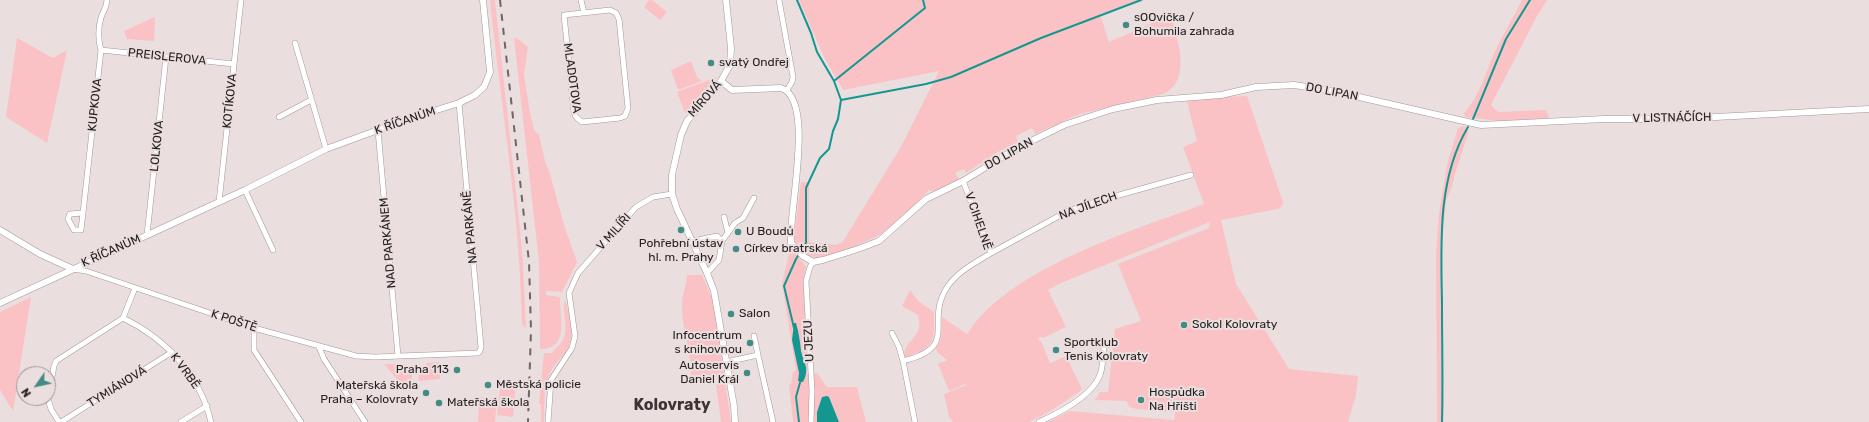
<!DOCTYPE html>
<meta charset="utf-8">
<style>
body{margin:0}
#map{position:relative;width:1869px;height:422px;overflow:hidden;background:#ebdedf;font-family:Rubik,sans-serif}
canvas{display:block}
.north{position:absolute;left:16px;top:366px;width:40px;height:40px;box-sizing:border-box;background:#ebdedf;border:1px solid #9d9393;border-radius:50%;rotate:236deg;font-size:11px;font-weight:700;line-height:16px;text-align:center;color:#272222}
.north::after{content:'';display:block;margin:auto;width:14px;height:18px;background:#448b85;clip-path:polygon(50% 0,100% 100%,50% 72%,0 100%)}
</style>
<div id="map">
<canvas width="1869" height="422"></canvas>
<div class="north">N</div>
</div>
<script>
const c = document.querySelector('canvas').getContext('2d');
c.lineJoin = 'round';
function fill(path, color) { c.fillStyle = color; c.fill(path, 'evenodd'); }
function trace(path, color, width, dash) { c.strokeStyle = color; c.lineWidth = width; c.lineCap = dash ? 'butt' : 'round'; c.setLineDash(dash || []); c.stroke(path); }
function write(font, color, halo, rows, align = 'center') {
  c.font = font + ' Rubik,sans-serif'; c.lineWidth = 4; c.setLineDash([]); c.textBaseline = 'middle'; c.strokeStyle = halo; c.fillStyle = color; for (const [text, x, y, turn = 0] of rows) {
    c.save(); c.translate(x, y); c.rotate((+turn || 0) * Math.PI / 180); c.textAlign = isNaN(turn) ? turn : align; if (halo) c.strokeText(text, 0, 0); c.fillText(text, 0, 0); c.restore();
  }
}
fill(new Path2D(`
 M 490,0 L 495,0 L 520,229 L 523,263 L 526,329 L 522,324 C 520,215 501,108 490,0 Z
 M 649,0 L 652,0 L 667,12 L 660,20 L 644,7 Z
 M 799,0 L 1146,0 L 1100,14 L 1109,42 L 1171,15 C 1177,39 1193,81 1163,94 L 1080,114 L 1035,134 L 1032,128 L 1016,136 L 1018,142 L 998,152 L 966,173 L 964,169 L 955,173 L 959,179 L 935,192 L 929,190 C 916,203 902,219 887,230 C 875,239 830,258 816,258 C 807,257 796,247 794,238 L 801,182 L 809,182 L 809,242 L 835,245 L 842,243 L 902,145 L 939,71 L 843,90 L 824,57 Z
 M 1522,0 L 1547,0 L 1537,16 L 1491,105 L 1498,112 L 1546,110 L 1549,118 L 1498,121 L 1466,117 L 1463,114 C 1480,97 1486,70 1496,49 C 1504,32 1514,16 1522,0 Z
 M 155,17 L 154,41 L 127,39 L 124,31 Z
 M 17,38 L 53,58 L 67,50 L 47,143 L 6,117 Z
 M 514,38 L 517,38 L 528,47 L 524,74 L 530,113 L 534,130 L 539,135 L 545,161 L 550,174 L 564,225 L 577,262 L 562,292 L 546,291 L 546,295 L 560,297 C 559,316 571,349 540,349 L 539,262 Z
 M 691,61 L 697,77 L 702,81 L 678,90 L 671,70 Z
 M 717,77 L 685,113 L 677,92 Z
 M 1247,96 L 1283,202 L 1282,206 L 1278,209 L 1221,220 L 1236,284 L 1289,369 L 1358,376 L 1356,395 L 1348,422 L 1048,422 L 1070,411 L 1174,420 L 1175,412 L 1136,409 L 1130,407 L 1126,401 L 1095,400 L 1100,392 L 1108,392 L 1115,329 L 1141,321 L 1118,264 L 1209,228 L 1210,222 L 1061,283 L 1048,290 L 1066,327 L 1043,338 L 1040,337 L 1038,340 L 1041,341 L 1050,363 L 1066,356 L 1082,389 L 1079,392 L 1049,412 L 1029,422 L 953,422 L 949,417 L 944,394 L 966,385 L 965,384 L 949,391 L 938,364 L 947,360 L 937,352 L 936,348 C 943,340 941,328 942,317 L 967,334 C 1009,268 1132,231 1204,204 L 1183,147 L 1197,141 L 1186,98 Z
 M 1464,126 L 1468,129 L 1468,134 L 1455,174 L 1452,186 L 1446,201 L 1441,250 L 1444,403 L 1443,422 L 1437,422 L 1436,254 L 1439,214 L 1447,165 L 1458,128 Z
 M 792,250 L 803,262 L 806,267 L 803,283 L 806,322 C 800,331 806,338 807,347 C 808,356 807,365 807,374 L 817,373 L 827,387 L 857,387 L 866,422 L 839,422 L 829,397 L 824,396 L 822,397 L 817,412 L 817,422 L 793,422 L 789,385 L 791,384 L 793,372 L 796,371 L 782,283 L 789,254 Z
 M 687,275 L 702,275 L 713,300 L 731,422 L 721,422 L 716,384 L 721,383 L 720,379 L 692,383 C 689,376 692,369 690,361 C 688,342 681,322 682,303 C 682,293 687,284 687,275 Z
 M 910,290 L 918,301 L 934,312 C 934,341 936,348 905,357 L 904,356 C 904,344 916,339 919,328 C 920,324 919,319 918,315 L 902,306 Z
 M 31,297 L 13,411 L 0,390 L 0,312 Z
 M 565,299 C 569,316 577,337 565,353 C 559,360 552,367 549,376 C 543,389 545,408 544,422 L 541,422 L 541,405 L 539,403 L 544,353 L 552,353 C 555,348 562,344 564,338 C 569,325 561,312 565,299 Z
 M 439,362 L 440,379 L 419,381 L 418,372 L 423,373 L 423,372 L 428,371 L 426,363 Z
 M 384,364 L 405,364 L 406,371 L 412,373 L 412,379 L 407,379 L 407,382 L 399,382 Z
 M 501,381 L 516,383 L 513,417 L 497,415 Z
 M 479,397 L 497,399 L 495,422 L 478,422 Z`), '#fbc2c6');
fill(new Path2D(`
 M 794,323 L 796,323 C 799,333 800,342 801,351 C 804,364 810,368 803,382 L 798,381 L 799,373 L 792,340 Z
 M 827,396 L 829,397 L 839,422 L 817,422 L 817,412 L 822,397 Z`), '#139790');
trace(new Path2D(`
 M 834,81 L 925,8 L 923,0
 M 841,100 L 926,84 L 951,77 L 1041,38 L 1141,0
 M 1473,119 L 1506,39 L 1530,0
 M 794,328 L 784,286 L 796,259 L 806,243 L 806,188 L 820,158 L 829,149 L 833,131 L 838,119 L 841,100 L 834,81 L 817,52 L 811,33 L 797,0
 M 799,422 L 796,397 L 801,379
 M 1442,422 C 1443,382 1442,343 1442,303 C 1441,245 1437,179 1468,127`), '#139790', 2);
const minor = new Path2D(`
 M 581,0 L 584,13
 M 779,0 L 793,77 L 792,82 L 787,90
 M 610,10 L 616,13 L 619,19 L 628,108 L 625,116 L 620,118 L 582,122 L 576,117 L 574,113 L 564,15 Z
 M 295,43 L 326,149
 M 101,50 L 234,64
 M 279,117 L 311,100
 M 378,130 L 398,356
 M 245,190 L 273,250
 M 219,202 L 241,0
 M 83,213 L 70,214 L 68,219 L 74,230 L 81,230 L 83,213 L 101,50 C 98,41 98,27 101,18 C 103,10 106,11 107,0
 M 724,217 L 728,233
 M 147,235 L 166,57
 M 693,241 L 717,236 L 722,241
 M 991,253 L 1068,211 L 1094,202 L 1191,175
 M 73,269 L 86,271 L 254,328 L 356,356 L 375,357 L 478,353 L 480,351 L 481,347 L 459,103
 M 707,273 L 719,260 L 722,241 L 735,223 L 743,218 L 754,198
 M 123,318 C 166,339 200,375 211,422
 M 254,328 L 254,350 L 301,422
 M 892,333 L 899,347 L 903,361
 M 319,347 L 324,359 L 365,422
 M 758,355 L 773,422
 M 726,362 L 758,355 L 754,336
 M 59,422 L 51,409 L 48,399 L 54,366 L 56,361 L 123,318 L 135,288
 M 61,422 L 172,352
 M 181,422 L 207,406
 M 548,422 L 551,380 L 572,348 L 575,336 L 569,293 L 578,273 L 636,207 L 653,197 L 672,194
 M 811,422 L 812,391 L 806,281 L 810,267 L 813,262
 M 915,422 L 903,361 C 960,347 925,324 946,289 C 956,272 975,263 991,253 L 963,181
 M 1039,422 C 1059,413 1092,396 1100,375 C 1103,367 1103,356 1104,347`);
const tertiary = new Path2D(`
 M 726,0 L 731,48 L 730,65 L 721,81 L 687,121 L 681,135 L 672,175 L 672,194 L 677,209 L 707,273 L 714,291 L 734,406 L 735,422
 M 721,81 L 732,90 L 781,88 C 816,99 788,214 791,243 L 803,256 L 813,262 L 823,260 L 858,249 L 879,241 L 926,199 L 963,181 L 1019,147 L 1064,125 L 1113,109 L 1157,100 L 1221,95 L 1256,87 L 1294,85 L 1333,91 L 1481,125 L 1604,119 L 1677,119 L 1869,109
 M 0,230 L 40,254 L 73,269
 M 0,303 L 245,190 L 326,149 L 408,119 L 459,103 L 475,95 L 484,87 L 490,72 L 483,0`);
trace(minor, '#a29797', 6);
trace(tertiary, '#a29797', 7);
trace(minor, '#fff', 5);
trace(tertiary, '#fff', 6);
trace(new Path2D(`
 M 500,0 L 529,262 L 531,330 L 528,422`), '#6e6666', 2, [7, 7]);
for (const [x, y, r, color] of [
 [1126,25,4,"#448b85"],
 [711,63,4,"#448b85"],
 [681,230,4,"#448b85"],
 [738,232,4,"#448b85"],
 [736,249,4,"#448b85"],
 [731,314,4,"#448b85"],
 [1184,325,4,"#448b85"],
 [750,343,4,"#448b85"],
 [1056,350,4,"#448b85"],
 [457,370,4,"#448b85"],
 [747,373,4,"#448b85"],
 [488,385,4,"#448b85"],
 [426,393,4,"#448b85"],
 [1141,400,4,"#448b85"],
 [439,403,4,"#448b85"]
]) { const dot = new Path2D(); dot.arc(x, y, r, 0, 2 * Math.PI); c.fillStyle = color; c.fill(dot); trace(dot, '#ebdedf', 1.5); }
write('12px', '#272222', '#ebdedf', [
 ["sOOvička /",1134,18],
 ["Bohumila zahrada",1134,32],
 ["svatý Ondřej",719,63],
 ["U Boudů",746,232],
 ["Pohřební ústav",681,244,"center"],
 ["hl. m. Prahy",681,258,"center"],
 ["Církev bratrská",744,249],
 ["Salon",739,314],
 ["Sokol Kolovraty",1192,325],
 ["Infocentrum",742,336,"right"],
 ["s knihovnou",742,350,"right"],
 ["Sportklub",1064,343],
 ["Tenis Kolovraty",1064,357],
 ["Autoservis",739,366,"right"],
 ["Daniel Král",739,380,"right"],
 ["Praha 113",449,370,"right"],
 ["Městská policie",496,385],
 ["Mateřská škola",418,386,"right"],
 ["Praha – Kolovraty",418,400,"right"],
 ["Hospůdka",1149,393],
 ["Na Hřišti",1149,407],
 ["Mateřská škola",447,403]
], 'left');
write('12px', '#272222', '#ebdedf', [
 ["PREISLEROVA",167,57,6],
 ["MLADOTOVA",572,78,82],
 ["DO LIPAN",1332,92,11],
 ["MÍROVÁ",705,99,-49],
 ["KOTÍKOVA",230,101,-84],
 ["KUPKOVA",95,105,-84],
 ["V LISTNÁČÍCH",1672,118,-1],
 ["K ŘÍČANŮM",405,121,-19],
 ["LOLKOVA",157,146,-84],
 ["DO LIPAN",1009,154,-29],
 ["NA JÍLECH",1088,206,-20],
 ["V CIHELNĚ",978,221,71],
 ["NA PARKÁNĚ",470,227,-95],
 ["V MILÍŘI",614,232,-48],
 ["NAD PARKÁNEM",388,243,-95],
 ["K ŘÍČANŮM",111,251,-24],
 ["K POŠTĚ",234,321,18],
 ["U JEZU",809,341,-93],
 ["K VRBĚ",185,371,54],
 ["TYMIÁNOVÁ",117,387,-32]
]);
write('bold 16px', '#3d3334', '#ebdedf', [
 ["Kolovraty",672,405]
]);
</script>
